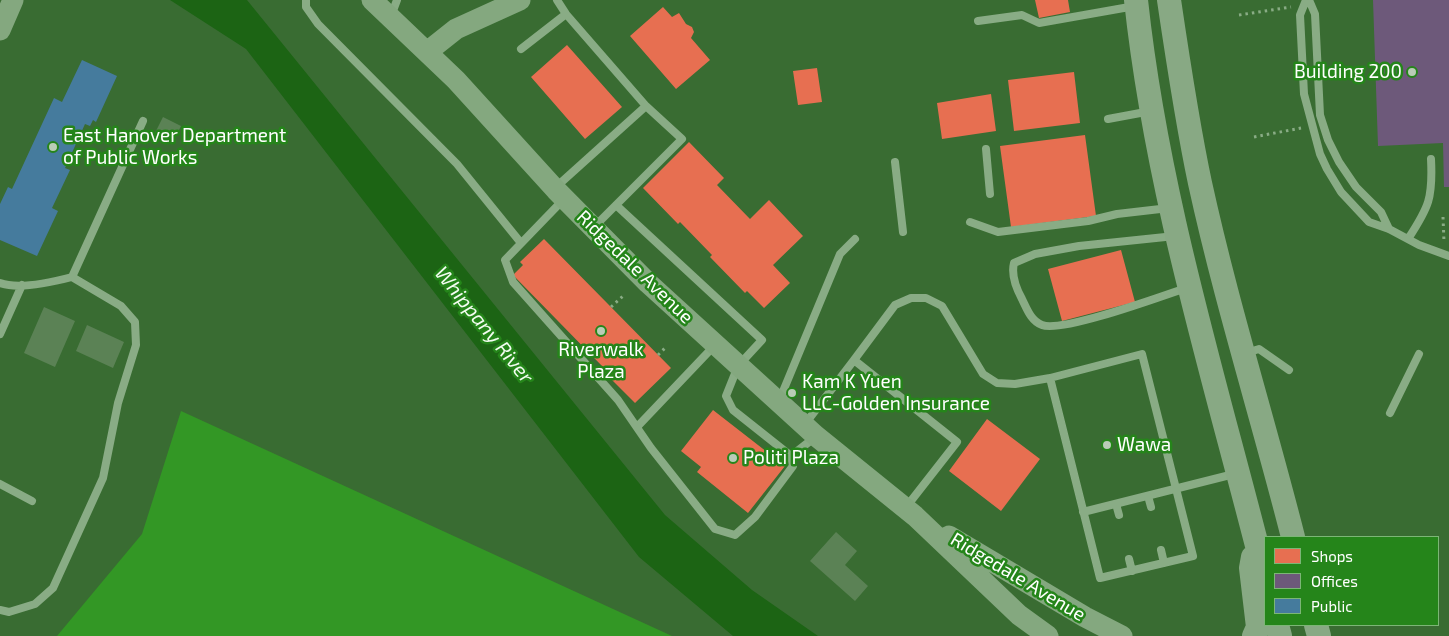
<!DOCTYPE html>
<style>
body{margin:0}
#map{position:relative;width:1449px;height:636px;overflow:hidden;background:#396c32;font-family:"Exo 2",sans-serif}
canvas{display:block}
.legend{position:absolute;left:1264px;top:536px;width:175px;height:90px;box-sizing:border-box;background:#25851a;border:1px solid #7cb676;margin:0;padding:6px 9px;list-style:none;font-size:15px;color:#fff}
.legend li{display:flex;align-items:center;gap:10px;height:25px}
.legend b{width:25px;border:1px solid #7cb676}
</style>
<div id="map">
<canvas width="1449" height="636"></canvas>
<ul class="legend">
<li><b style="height:14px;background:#e76f51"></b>Shops</li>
<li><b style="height:14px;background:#6d597a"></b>Offices</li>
<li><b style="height:14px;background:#457b9d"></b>Public</li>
</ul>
</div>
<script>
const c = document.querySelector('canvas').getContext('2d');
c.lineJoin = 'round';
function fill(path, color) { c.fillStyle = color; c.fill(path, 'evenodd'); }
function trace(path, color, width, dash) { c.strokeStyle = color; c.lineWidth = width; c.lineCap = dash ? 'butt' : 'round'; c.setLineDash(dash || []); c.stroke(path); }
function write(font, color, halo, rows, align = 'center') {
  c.font = font + ' "Exo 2",sans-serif'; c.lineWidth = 5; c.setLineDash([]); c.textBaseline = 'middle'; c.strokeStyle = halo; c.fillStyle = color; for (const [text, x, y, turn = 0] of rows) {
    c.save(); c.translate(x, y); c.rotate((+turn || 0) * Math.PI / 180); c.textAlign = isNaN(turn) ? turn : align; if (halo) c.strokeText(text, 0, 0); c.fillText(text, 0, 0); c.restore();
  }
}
fill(new Path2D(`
 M 181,411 L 672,636 L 57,636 L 142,534 Z`), '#339725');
fill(new Path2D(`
 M 170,0 L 247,0 L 665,515 L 752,590 L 818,636 L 733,636 L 639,557 L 246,49 Z`), '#1c6414');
fill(new Path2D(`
 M 1035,0 L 1068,0 L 1070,12 L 1039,18 Z
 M 663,7 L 672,17 L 679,13 L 686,24 L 692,27 L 694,32 L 691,38 L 710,60 L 676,89 L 630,36 Z
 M 567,45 L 622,107 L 585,139 L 531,77 Z
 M 817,68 L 822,102 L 798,105 L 793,71 Z
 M 1074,72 L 1080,123 L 1014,131 L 1008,80 Z
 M 991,94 L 996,131 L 942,139 L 937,103 Z
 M 1085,135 L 1096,216 L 1011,227 L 1000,146 Z
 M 689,142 L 724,178 L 717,185 L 750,219 L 769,200 L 803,236 L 773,265 L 790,283 L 764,308 L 747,291 L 745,293 L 710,257 L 712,255 L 680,222 L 678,224 L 643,188 Z
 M 544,239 L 671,368 L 635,403 L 600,368 L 602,366 L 513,275 L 523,265 L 520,262 Z
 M 1121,250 L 1135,302 L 1062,321 L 1048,269 Z
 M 713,410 L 785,466 L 748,513 L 697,472 L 701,467 L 681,451 Z
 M 987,419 L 1040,459 L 1001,511 L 949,471 Z`), '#e76f51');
fill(new Path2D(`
 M 1373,0 L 1449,0 L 1449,187 L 1444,187 L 1443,143 L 1378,146 Z`), '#6d597a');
fill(new Path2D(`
 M 82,60 L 117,76 L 96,122 L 93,120 L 90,126 L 85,124 L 65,168 L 70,170 L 52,208 L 58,211 L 37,256 L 0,240 L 0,204 L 8,187 L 12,189 L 54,98 L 62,102 Z`), '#457b9d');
fill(new Path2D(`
 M 163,117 L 181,126 L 172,144 L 154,135 Z
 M 44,307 L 75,321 L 55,367 L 24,353 Z
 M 87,325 L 124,342 L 113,368 L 76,351 Z
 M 836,532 L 857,551 L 845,565 L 868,586 L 855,601 L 810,561 Z`), '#5b8255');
trace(new Path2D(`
 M 1239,15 L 1291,7
 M 1254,137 L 1301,128
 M 1443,217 L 1444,242
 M 611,307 L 623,296
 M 658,355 L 666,347`), '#89ac85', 3, [2.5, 4]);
trace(new Path2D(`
 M 306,0 L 306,7 L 318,24 L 457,164 L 521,243
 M 557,0 L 566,14 L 646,106
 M 1306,0 L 1300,15 L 1304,94 L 1320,154 L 1327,169 L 1341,192 L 1369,222 L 1389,229 L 1419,245 L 1449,256
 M 1309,0 L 1315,14 L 1320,115 L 1328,140 L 1339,162 L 1356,187 L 1381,212 L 1389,229
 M 391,16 L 397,0
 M 978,21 L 1022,15 L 1039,23 L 1135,6
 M 521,49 L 566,14
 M 1108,119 L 1151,111
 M 986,149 L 990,194
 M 895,162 L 903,232
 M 556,187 L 646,106 L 682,139 L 594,227
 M 563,200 L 505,260 L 513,282 L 618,400 L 651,448 L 715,529 L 735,535 L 755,517 L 793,466 L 791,456
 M 616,205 L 762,340 L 738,366 L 726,396 L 733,410 L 791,456 L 814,438
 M 970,222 L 998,232 L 1088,221 L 1117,214 L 1169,208
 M 1175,236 L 1079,246 L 1035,254 L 1014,263 C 1011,275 1016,288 1022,299 C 1027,309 1031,321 1042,325 C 1062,333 1162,296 1186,288
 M 1408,239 C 1429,207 1433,198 1431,159
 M 0,283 C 19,290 53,282 72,277 L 143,121
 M 0,334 L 22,285
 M 1246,353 L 1259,349 L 1289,370
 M 854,360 L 895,305 L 911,298 L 926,298 L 942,306 L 983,374 L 997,383 L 1015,384 L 1050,378 L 1142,354 L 1193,556 L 1100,578 L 1050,378
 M 779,401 L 840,254 L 855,239
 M 1390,413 L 1419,354
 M 805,424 L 854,360 L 957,442 L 907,506
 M 637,427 L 715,345
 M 0,484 L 32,501
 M 1148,496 L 1151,507
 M 1116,504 L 1119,515
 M 1083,512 L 1234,474
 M 1161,550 L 1164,563
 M 1129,559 L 1132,571
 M 0,610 L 9,612 L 35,604 L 53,588 L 103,478 L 118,403 L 136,345 L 135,322 L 121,306 L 72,277`), '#89ac85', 8);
trace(new Path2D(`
 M 372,0 L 456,80 L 556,190 L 648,283 L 816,436 L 915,516 L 1019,615 L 1048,636
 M 0,30 L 13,0
 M 427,52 L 456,29 L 520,0
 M 949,536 L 1085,617 L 1122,636`), '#84a87f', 21);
trace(new Path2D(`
 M 1136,0 C 1157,197 1217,386 1265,577
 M 1169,0 C 1178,61 1187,122 1200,183 C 1226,302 1263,419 1293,537
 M 1253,557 L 1251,568 L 1258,627 L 1254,636
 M 1277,625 L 1280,636
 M 1316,625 L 1319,636`), '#88a984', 24);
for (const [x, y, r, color] of [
 [1412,72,5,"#baccb7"],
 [53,147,5,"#baccb7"],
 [601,331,5,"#baccb7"],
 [792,393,5,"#baccb7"],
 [1107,445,5,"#baccb7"],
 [733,458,5,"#baccb7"]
]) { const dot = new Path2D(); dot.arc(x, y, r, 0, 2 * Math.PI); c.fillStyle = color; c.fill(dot); trace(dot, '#25851a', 2); }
write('19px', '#fff', '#25851a', [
 ["Building 200",1402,72,"right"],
 ["East Hanover Department",63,136],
 ["of Public Works",63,158],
 ["Riverwalk",601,350,"center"],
 ["Plaza",601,372,"center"],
 ["Kam K Yuen",802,382],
 ["LLC-Golden Insurance",802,404],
 ["Wawa",1117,445],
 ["Politi Plaza",743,458]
], 'left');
write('19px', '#fff', '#25851a', [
 ["Ridgedale Avenue",635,267,44],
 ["Ridgedale Avenue",1018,577,31]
]);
write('italic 20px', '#f4fdf2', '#25851a', [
 ["Whippany River",484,325,51]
]);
</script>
